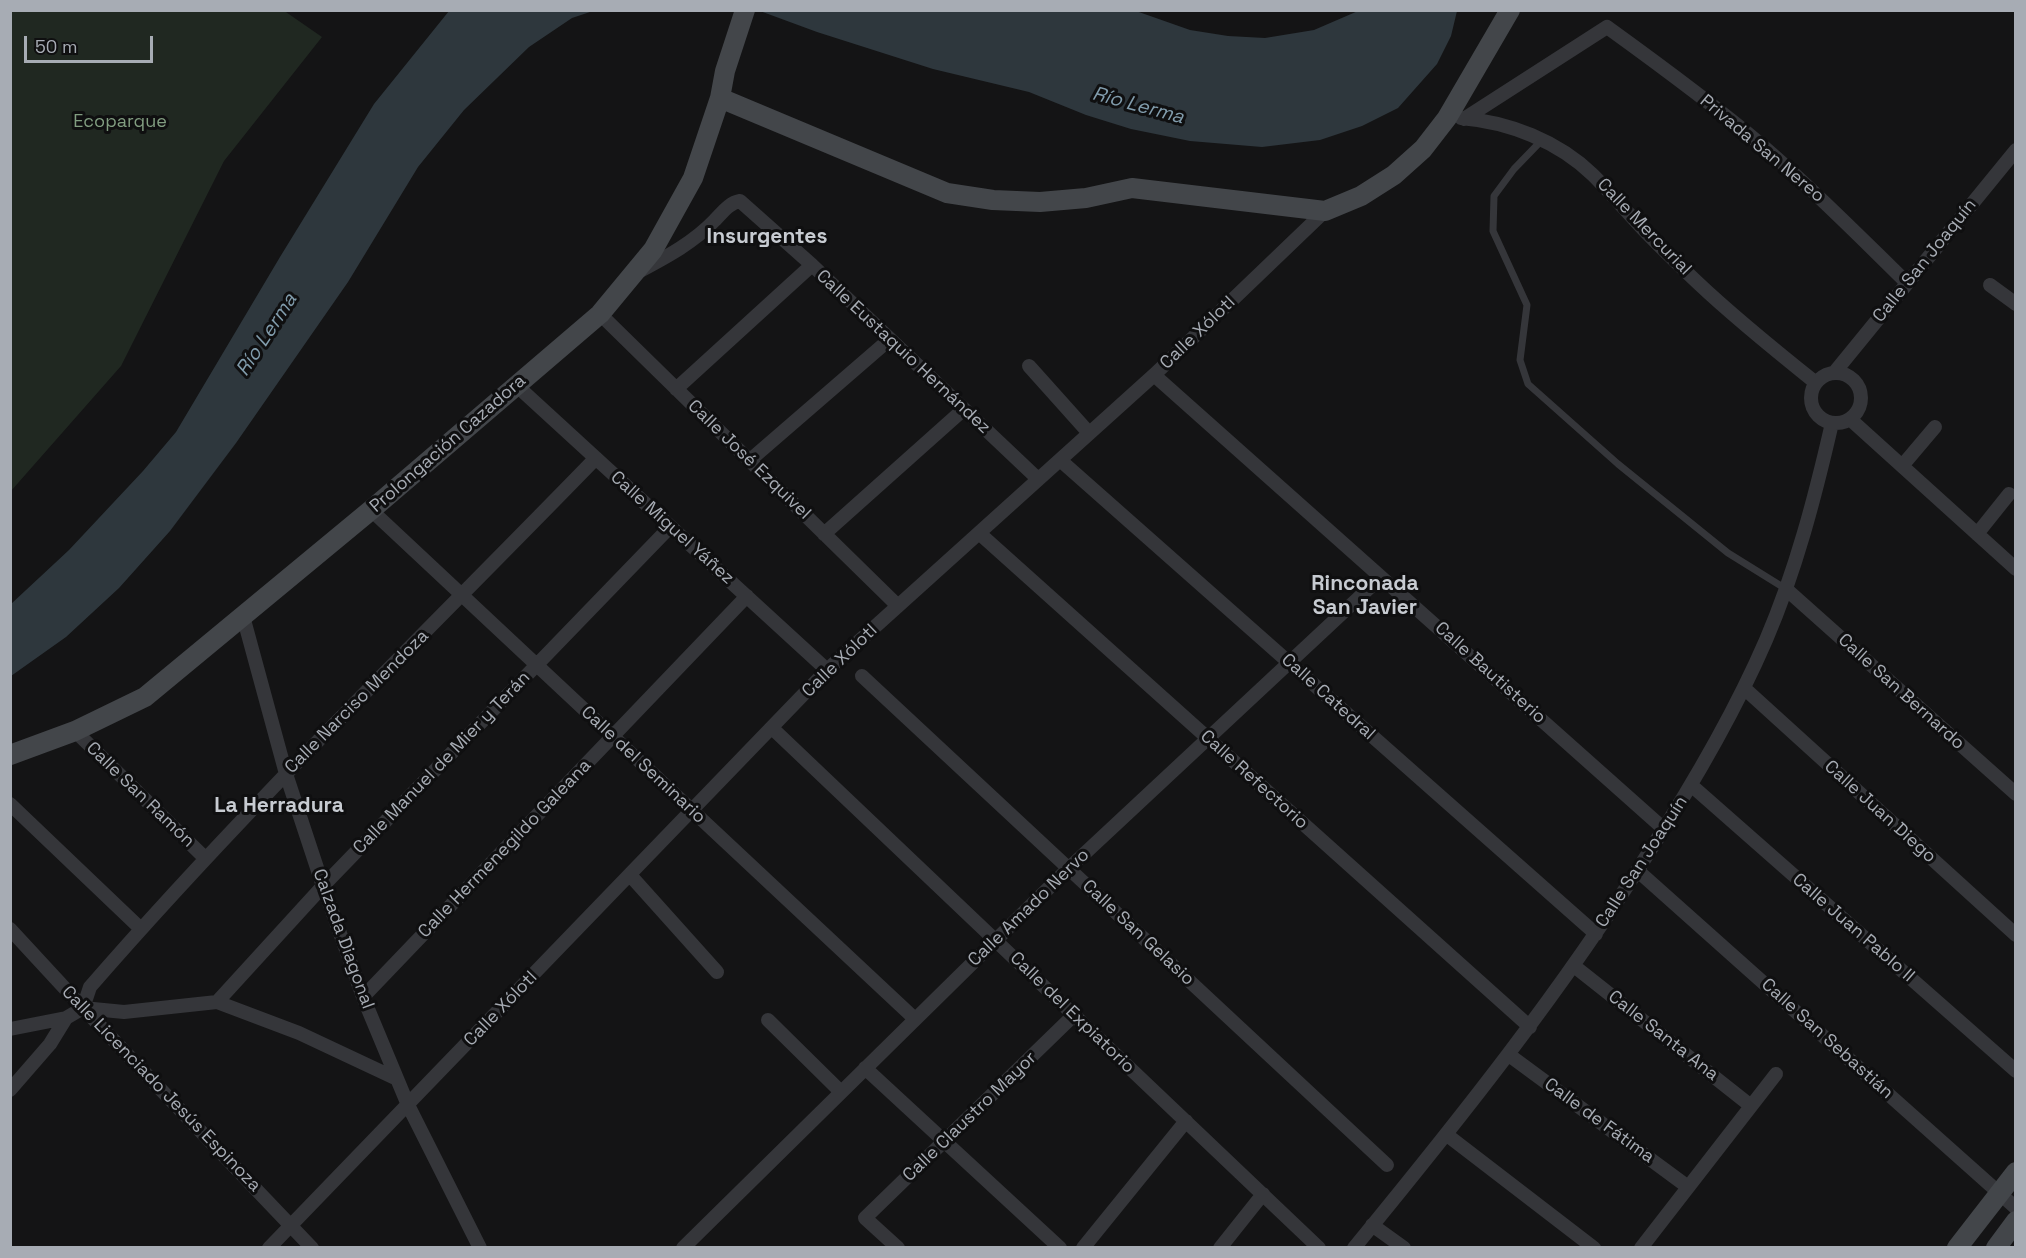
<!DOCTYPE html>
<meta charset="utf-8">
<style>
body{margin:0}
#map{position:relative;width:2026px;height:1258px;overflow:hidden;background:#141415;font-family:"Space Grotesk",sans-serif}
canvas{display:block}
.frame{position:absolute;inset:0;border:12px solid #a7acb4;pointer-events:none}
.scale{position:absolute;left:24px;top:36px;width:129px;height:27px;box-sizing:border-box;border:3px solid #a7acb4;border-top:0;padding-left:8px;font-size:18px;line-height:21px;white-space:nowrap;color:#a7acb4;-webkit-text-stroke:4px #0f0f10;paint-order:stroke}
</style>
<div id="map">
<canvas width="2026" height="1258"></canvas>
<div class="frame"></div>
<div class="scale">50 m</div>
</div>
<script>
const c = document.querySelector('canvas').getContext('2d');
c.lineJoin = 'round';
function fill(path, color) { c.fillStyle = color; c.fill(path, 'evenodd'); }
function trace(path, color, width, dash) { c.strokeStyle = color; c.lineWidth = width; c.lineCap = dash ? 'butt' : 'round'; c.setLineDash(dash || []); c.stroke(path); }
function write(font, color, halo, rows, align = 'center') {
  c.font = font + ' "Space Grotesk",sans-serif'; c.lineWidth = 6; c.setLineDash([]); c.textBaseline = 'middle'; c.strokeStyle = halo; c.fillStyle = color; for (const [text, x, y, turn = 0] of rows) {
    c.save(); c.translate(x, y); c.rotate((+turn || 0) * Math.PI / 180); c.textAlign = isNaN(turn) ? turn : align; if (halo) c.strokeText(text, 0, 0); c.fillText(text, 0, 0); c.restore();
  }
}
fill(new Path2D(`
 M 283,10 L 322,37 L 224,161 L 121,366 L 11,491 L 11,11 Z`), '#202821');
fill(new Path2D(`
 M 449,11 L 593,11 L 572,18 L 529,47 L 464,110 L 418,167 L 348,282 L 236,443 L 170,531 L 119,588 L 66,637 L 11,676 L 11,604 L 69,550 L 143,471 L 176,432 L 280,257 L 374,104 Z
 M 760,11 L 1136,11 L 1190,30 L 1228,36 L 1265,38 L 1314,30 L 1358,11 L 1457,11 L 1451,36 L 1437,64 L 1398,108 L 1362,126 L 1320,140 L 1262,147 L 1190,141 L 1131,129 L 1086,115 L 1029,92 L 933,69 L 817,32 Z`), '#2e373d');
trace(new Path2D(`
 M 1542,140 L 1514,169 L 1494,196 L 1493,231 L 1527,305 L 1520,360 L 1528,384 L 1618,464 L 1728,553 L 1786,589`), '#35363a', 7);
trace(new Path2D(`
 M 1461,118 C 1509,122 1558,141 1593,175 C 1610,192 1626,211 1643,229 C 1660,247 1679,265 1698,283 C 1735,318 1776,351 1816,383
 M 1464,119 L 1607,27 C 1661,66 1714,105 1764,147 C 1814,190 1860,237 1907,283
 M 638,272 C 666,257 693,243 715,220 C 723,212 729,203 740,201 L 812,265 L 1038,479
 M 1990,285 L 2016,304
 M 600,314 L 898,606
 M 1029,366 L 1089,433
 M1811 398a25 25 0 1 1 50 0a25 25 0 1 1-50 0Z
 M 1834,373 L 2016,150
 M 1154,375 L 1664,829
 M 516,385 L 827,670
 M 676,389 L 812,265
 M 1850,419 L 2016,569
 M 1060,460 L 1596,934
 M 749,461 L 890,339
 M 1902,466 L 1935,427
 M 371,510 L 915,1019
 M 979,533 L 1530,1027
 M 824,534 L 964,409
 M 1977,534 L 2009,494
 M 1786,589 L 2016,794
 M 243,616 L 286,774 L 323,886 L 363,997 L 408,1105 L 480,1248
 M 862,676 L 1387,1165
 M 1744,688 L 2016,935
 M 772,728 L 1319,1248
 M 75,731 L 205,858
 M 1691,785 L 2016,1071
 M 10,804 L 141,929
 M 1638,871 L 2016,1208
 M 630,875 L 717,972
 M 10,929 L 83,1008 L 312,1248
 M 1574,966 L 1751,1106
 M 363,997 L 747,596
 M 217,1002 L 323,886 L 670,527
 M 83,1008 L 90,987 C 250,803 426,633 596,458
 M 768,1020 L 841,1092
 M 10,1029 L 66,1018 L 83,1008 L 124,1012 L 217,1002 L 299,1033 L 397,1079
 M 1509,1055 L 1688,1187
 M 865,1068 L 1060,1248
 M 10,1090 L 50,1044 L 66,1018
 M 1447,1135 L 1594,1248
 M 1372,1225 L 1404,1248
 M 269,1248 L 827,670 L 1154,375 L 1325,211
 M 683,1248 L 1068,869 L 1381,577
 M 898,1248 L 865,1218 L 1074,1015
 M 1083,1248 L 1186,1121
 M 1220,1248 L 1263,1194
 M 1354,1248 C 1459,1120 1561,992 1649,852 C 1693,784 1734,714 1766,640 C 1796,570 1815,497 1832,423
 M 1641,1248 L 1776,1074`), '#35363a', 14);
trace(new Path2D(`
 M 720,98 L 947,193 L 993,200 L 1040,202 L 1086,198 L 1132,188 L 1325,211 L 1361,196 L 1394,175 L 1423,149 L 1447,118 L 1510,10
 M 10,755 L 75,731 L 145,697 L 371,510 L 600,314 L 653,250 L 693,178 L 720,98 L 725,71 L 745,10
 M 1957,1248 L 2016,1172
 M 1996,1248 L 2016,1221`), '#43464a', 20);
write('18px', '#819d80', '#0f0f10', [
 ["Ecoparque",120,122]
]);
write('18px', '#a7acb4', '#0f0f10', [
 ["Privada San Nereo",1762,149,40],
 ["Calle Mercurial",1644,227,46],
 ["Calle San Joaquín",1925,261,-51],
 ["Calle Xólotl",1198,333,-44],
 ["Calle Eustaquio Hernández",903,352,43],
 ["Prolongación Cazadora",448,444,-41],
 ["Calle José Ezquivel",749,460,44],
 ["Calle Miguel Yáñez",672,528,42],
 ["Calle Xólotl",840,661,-44],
 ["Calle Bautisterio",1490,673,42],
 ["Calle San Bernardo",1901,692,42],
 ["Calle Catedral",1328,697,42],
 ["Calle Narciso Mendoza",357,702,-45],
 ["Calle Manuel de Mier y Terán",442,763,-46],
 ["Calle del Seminario",643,765,43],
 ["Calle Refectorio",1254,780,42],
 ["Calle San Ramón",140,795,44],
 ["Calle Juan Diego",1880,812,42],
 ["Calle Hermenegildo Galeana",505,849,-46],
 ["Calle San Joaquín",1642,862,-57],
 ["Calle Amado Nervo",1029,908,-44],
 ["Calle Juan Pablo II",1853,928,41],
 ["Calle San Gelasio",1138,933,43],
 ["Calzada Diagonal",343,939,70],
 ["Calle Xólotl",501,1009,-46],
 ["Calle del Expiatorio",1072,1013,44],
 ["Calle Santa Ana",1663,1036,38],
 ["Calle San Sebastián",1827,1039,42],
 ["Calle Licenciado Jesús Espinoza",161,1089,46],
 ["Calle Claustro Mayor",970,1117,-44],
 ["Calle de Fátima",1599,1121,36]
]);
write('italic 20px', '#819cac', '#0f0f10', [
 ["Río Lerma",1138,106,15],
 ["Río Lerma",267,335,-57]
]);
write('bold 21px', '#c7cbd1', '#0f0f10', [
 ["Insurgentes",767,237],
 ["Rinconada",1365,584],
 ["San Javier",1365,608],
 ["La Herradura",279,806]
]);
</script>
